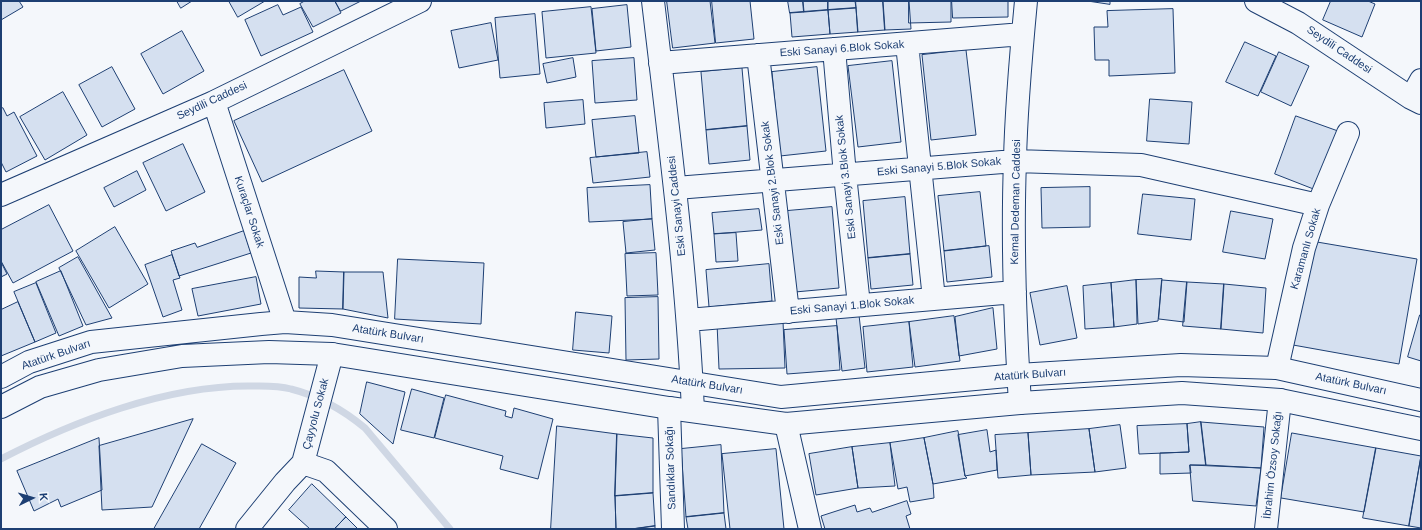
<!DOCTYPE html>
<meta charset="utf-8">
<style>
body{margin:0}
#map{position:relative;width:1422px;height:530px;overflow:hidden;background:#f4f7fb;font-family:Arial,sans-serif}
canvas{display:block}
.frame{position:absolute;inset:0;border:2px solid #1d3f73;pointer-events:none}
.north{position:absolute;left:12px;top:478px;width:40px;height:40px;-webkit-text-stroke:3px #f4f7fb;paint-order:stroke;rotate:85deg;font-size:11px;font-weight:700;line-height:16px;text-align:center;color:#1d3f73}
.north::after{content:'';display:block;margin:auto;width:14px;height:18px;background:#1d3f73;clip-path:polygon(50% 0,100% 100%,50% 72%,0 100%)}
</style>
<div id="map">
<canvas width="1422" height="530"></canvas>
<div class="frame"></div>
<div class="north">K</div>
</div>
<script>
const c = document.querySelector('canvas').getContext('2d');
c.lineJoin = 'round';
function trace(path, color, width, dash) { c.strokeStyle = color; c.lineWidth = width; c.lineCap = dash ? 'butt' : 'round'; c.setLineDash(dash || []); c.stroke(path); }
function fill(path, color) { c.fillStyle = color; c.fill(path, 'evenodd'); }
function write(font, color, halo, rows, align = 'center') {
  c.font = font + ' Arial,sans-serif'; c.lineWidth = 3; c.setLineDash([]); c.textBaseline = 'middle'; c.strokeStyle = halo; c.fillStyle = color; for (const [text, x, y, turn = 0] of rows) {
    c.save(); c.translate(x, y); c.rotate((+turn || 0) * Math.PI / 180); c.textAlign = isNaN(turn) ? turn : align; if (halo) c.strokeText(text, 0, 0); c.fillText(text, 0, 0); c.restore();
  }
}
trace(new Path2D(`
 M 1,459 C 74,421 165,386 248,386 C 263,386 277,385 291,389 C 319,396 342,409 365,428 L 450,529`), '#cfd7e4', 7);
const building = new Path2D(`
 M 1,1 L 19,1 L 23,7 L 1,20 Z
 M 177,1 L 192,1 L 181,8 Z
 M 229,1 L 265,1 L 238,17 Z
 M 305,1 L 335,1 L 341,13 L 313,27 L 300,4 Z
 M 335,1 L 361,1 L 341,11 Z
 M 667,1 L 710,1 L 715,43 L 673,48 Z
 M 712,1 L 750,1 L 754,39 L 716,43 Z
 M 788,1 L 803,1 L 804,12 L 790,13 Z
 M 803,1 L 828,1 L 828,10 L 804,12 Z
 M 828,1 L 855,1 L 856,8 L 828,10 Z
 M 856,1 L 883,1 L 885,30 L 858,32 Z
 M 883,1 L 909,1 L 911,29 L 885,30 Z
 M 909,1 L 951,1 L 951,22 L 909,23 Z
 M 952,1 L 1008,1 L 1008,17 L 953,18 Z
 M 1088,1 L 1110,1 L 1110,4 Z
 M 1331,1 L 1368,1 L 1375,4 L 1362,37 L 1323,20 Z
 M 278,5 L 283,15 L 301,7 L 313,32 L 261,56 L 245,20 Z
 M 627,5 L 631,47 L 596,51 L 592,9 Z
 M 591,7 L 596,53 L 546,58 L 542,12 Z
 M 856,8 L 858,32 L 830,34 L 828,10 Z
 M 1173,9 L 1175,73 L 1109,76 L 1109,60 L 1095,60 L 1094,27 L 1108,27 L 1107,11 Z
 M 828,10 L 830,34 L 792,37 L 790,13 Z
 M 535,14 L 540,74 L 500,78 L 495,18 Z
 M 491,23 L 498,60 L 459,68 L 451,31 Z
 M 182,31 L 204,71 L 163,94 L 141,54 Z
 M 1245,42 L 1276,56 L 1258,96 L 1226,82 Z
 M 966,50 L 976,135 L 931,140 L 922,55 Z
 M 1279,52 L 1309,66 L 1291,106 L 1261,92 Z
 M 573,58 L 576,77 L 547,83 L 543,64 Z
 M 634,58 L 637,100 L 595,103 L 592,61 Z
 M 892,61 L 901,142 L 858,147 L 848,66 Z
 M 112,67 L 135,109 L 102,127 L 79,85 Z
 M 817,67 L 826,151 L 780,156 L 772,72 Z
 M 742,68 L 747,126 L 706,130 L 701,72 Z
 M 344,70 L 372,131 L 262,182 L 234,121 Z
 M 63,92 L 87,135 L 45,160 L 20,117 Z
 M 1150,99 L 1192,102 L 1189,144 L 1147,141 Z
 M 583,100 L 585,124 L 546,128 L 544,103 Z
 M 3,108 L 7,116 L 14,112 L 37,156 L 6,172 L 1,162 L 1,109 Z
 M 635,116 L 639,153 L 596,157 L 592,120 Z
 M 1296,116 L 1338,131 L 1316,190 L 1275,174 Z
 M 747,126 L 750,160 L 709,164 L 706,130 Z
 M 183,144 L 205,192 L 166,211 L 143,163 Z
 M 647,152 L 650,177 L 593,183 L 590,158 Z
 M 137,171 L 146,190 L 114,207 L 104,188 Z
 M 650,185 L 652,219 L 589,222 L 587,188 Z
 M 1090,187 L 1090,227 L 1042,228 L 1041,188 Z
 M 980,192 L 986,246 L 944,251 L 938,196 Z
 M 1143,194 L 1195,199 L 1191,240 L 1138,234 Z
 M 905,197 L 910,254 L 868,258 L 863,201 Z
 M 49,205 L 73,251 L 13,283 L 1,261 L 1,230 Z
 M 832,207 L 839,288 L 795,292 L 787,211 Z
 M 759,209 L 762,230 L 714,234 L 712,213 Z
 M 1231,211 L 1273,219 L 1265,259 L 1223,252 Z
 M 652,219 L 655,250 L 626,253 L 623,222 Z
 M 115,227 L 148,284 L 109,308 L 76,251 Z
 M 244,231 L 251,253 L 179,276 L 171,251 L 195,243 L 197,247 Z
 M 736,233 L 738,261 L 716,262 L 714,234 Z
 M 1311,241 L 1417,259 L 1399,364 L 1293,345 Z
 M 989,246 L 992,277 L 947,282 L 944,251 Z
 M 656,253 L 658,295 L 627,296 L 625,254 Z
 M 910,254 L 913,285 L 871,289 L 868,258 Z
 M 172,255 L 180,278 L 173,280 L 182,310 L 163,317 L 145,265 Z
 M 78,257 L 112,318 L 86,325 L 59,268 Z
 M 398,259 L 484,263 L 481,324 L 395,319 Z
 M 1,262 L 7,274 L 1,277 Z
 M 769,264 L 772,301 L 709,307 L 706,270 Z
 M 61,271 L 83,326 L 59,336 L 36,282 Z
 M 316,271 L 344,272 L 343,309 L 299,308 L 299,277 L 316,278 Z
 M 344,272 L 383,272 L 388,318 L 343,309 Z
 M 256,277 L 261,304 L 198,316 L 192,289 Z
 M 1162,279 L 1158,321 L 1138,324 L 1136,280 Z
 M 1136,280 L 1137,324 L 1114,327 L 1111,283 Z
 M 1162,280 L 1187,282 L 1184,322 L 1159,319 Z
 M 1187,282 L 1224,284 L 1221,329 L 1183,326 Z
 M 36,283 L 56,333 L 35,342 L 14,292 Z
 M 1111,283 L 1114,327 L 1085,329 L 1083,286 Z
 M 1224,284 L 1266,288 L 1263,333 L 1221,329 Z
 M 1067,286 L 1077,338 L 1040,345 L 1030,293 Z
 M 658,297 L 659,359 L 626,360 L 625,298 Z
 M 18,302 L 35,342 L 1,356 L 1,310 Z
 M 993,308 L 997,349 L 959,356 L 955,317 Z
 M 576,312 L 612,316 L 609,353 L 573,350 Z
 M 859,315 L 865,368 L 842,371 L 836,318 Z
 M 1420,315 L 1421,315 L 1421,361 L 1408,357 Z
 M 954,316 L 960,361 L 915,367 L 909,322 Z
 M 783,321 L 785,368 L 719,369 L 717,323 Z
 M 909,322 L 913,367 L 867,372 L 863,327 Z
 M 837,326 L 840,370 L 787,374 L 784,330 Z
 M 367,382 L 405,392 L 393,444 L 360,414 Z
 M 412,389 L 444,398 L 434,438 L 401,430 Z
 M 446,395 L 506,411 L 505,416 L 512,418 L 514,408 L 553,419 L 538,479 L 500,469 L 503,456 L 435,438 Z
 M 193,419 L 152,507 L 102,510 L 99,446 Z
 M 1201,422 L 1264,427 L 1261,468 L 1206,465 Z
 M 1201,422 L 1206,465 L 1190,465 L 1191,473 L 1160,474 L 1160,453 L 1189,452 L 1187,424 Z
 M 1187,424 L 1189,452 L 1139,454 L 1137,426 Z
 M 1120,425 L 1126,468 L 1095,472 L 1089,429 Z
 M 557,426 L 617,434 L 615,496 L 616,529 L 551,529 Z
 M 1089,429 L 1095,472 L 1031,475 L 1028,433 Z
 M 987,430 L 990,452 L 996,450 L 997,470 L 965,476 L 958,435 Z
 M 958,431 L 965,476 L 967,478 L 933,484 L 924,438 Z
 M 1028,433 L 1031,475 L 998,478 L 995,435 Z
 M 1292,433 L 1376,448 L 1364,512 L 1281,498 Z
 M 617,434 L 653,438 L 653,493 L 615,496 Z
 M 99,438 L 102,490 L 61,507 L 58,499 L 34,511 L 17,471 Z
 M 924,438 L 933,484 L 934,498 L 910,502 L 907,487 L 898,489 L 890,443 Z
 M 890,443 L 895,486 L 858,488 L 852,447 Z
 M 202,444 L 236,463 L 199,529 L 154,529 Z
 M 721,445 L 724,513 L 686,517 L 681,449 Z
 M 852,447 L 858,488 L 816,495 L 809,454 Z
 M 1376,448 L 1421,456 L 1409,526 L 1363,518 Z
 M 776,449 L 784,529 L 730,529 L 722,454 Z
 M 1421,456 L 1421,528 L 1409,526 Z
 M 1190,465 L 1261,468 L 1256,506 L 1193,501 Z
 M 312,484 L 346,517 L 334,529 L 310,529 L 289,510 Z
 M 653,493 L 655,526 L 632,529 L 616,529 L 615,496 Z
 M 907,501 L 911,514 L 906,516 L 910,529 L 825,529 L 821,516 L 855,505 L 857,512 L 870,508 L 872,512 Z
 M 724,513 L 726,529 L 688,529 L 686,517 Z
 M 346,517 L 358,529 L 335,529 Z
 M 655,526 L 655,529 L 632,529 Z`);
fill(building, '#d5e0f0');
trace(building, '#1d3f73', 1);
const minor = new Path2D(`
 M 653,1 C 669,137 687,274 693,411
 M 1256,1 L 1298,23 L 1411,98 L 1421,103
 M 907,44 L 934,299
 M 834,49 L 845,175 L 859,305
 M 758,55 L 788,312
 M 660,63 L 1023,34
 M 1411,98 L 1421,80
 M 214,102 L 285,322
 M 676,188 L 1015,161 L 1141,165 L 1318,205
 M 1,195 L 214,102 L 420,1
 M 688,320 L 1015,292
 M 332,354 L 303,463 L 326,471 L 386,529
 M 1277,368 L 1304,248 L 1318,205 L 1348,133
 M 1020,403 C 1015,323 1012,241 1015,161 C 1016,108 1021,54 1026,1
 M 669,408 L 673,529
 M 786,424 L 810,529
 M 247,529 L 285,482 L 303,463
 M 1266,529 L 1280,400`);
const major = new Path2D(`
 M 1,377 L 29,362 L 91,342 L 261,324 L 285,322 L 332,325 L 781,397 L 1018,375 L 1181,365 L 1277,368 L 1421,400
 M 1,407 L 40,387 L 99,370 L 182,356 L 269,352 L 332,354 L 669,408 L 786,424 L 1020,403 L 1182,393 L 1280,400 L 1421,429`);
trace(minor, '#1d3f73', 24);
trace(major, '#1d3f73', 24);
trace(minor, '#f4f7fb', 22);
trace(major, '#f4f7fb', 22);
write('11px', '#1d3f73', '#f4f7fb', [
 ["Eski Sanayi 6.Blok Sokak",842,49,-4],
 ["Seydili Caddesi",1339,50,34],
 ["Seydili Caddesi",212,101,-25],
 ["Eski Sanayi 5.Blok Sokak",939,167,-5],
 ["Eski Sanayi 3.Blok Sokak",846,177,-96],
 ["Eski Sanayi 2.Blok Sokak",773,183,-97],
 ["Kemal Dedeman Caddesi",1016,202,-89],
 ["Eski Sanayi Caddesi",677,206,-96],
 ["Kuraçlar Sokak",249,212,72],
 ["Karamanlı Sokak",1306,249,-74],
 ["Eski Sanayi 1.Blok Sokak",852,306,-5],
 ["Atatürk Bulvarı",388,334,9],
 ["Atatürk Bulvarı",56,355,-19],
 ["Atatürk Bulvarı",1030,375,-4],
 ["Atatürk Bulvarı",1351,384,12],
 ["Atatürk Bulvarı",707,385,9],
 ["Çayyolu Sokak",316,414,-75],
 ["İbrahim Özsoy Sokağı",1273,465,-84],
 ["Sandıklar Sokağı",671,468,-92]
]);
</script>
